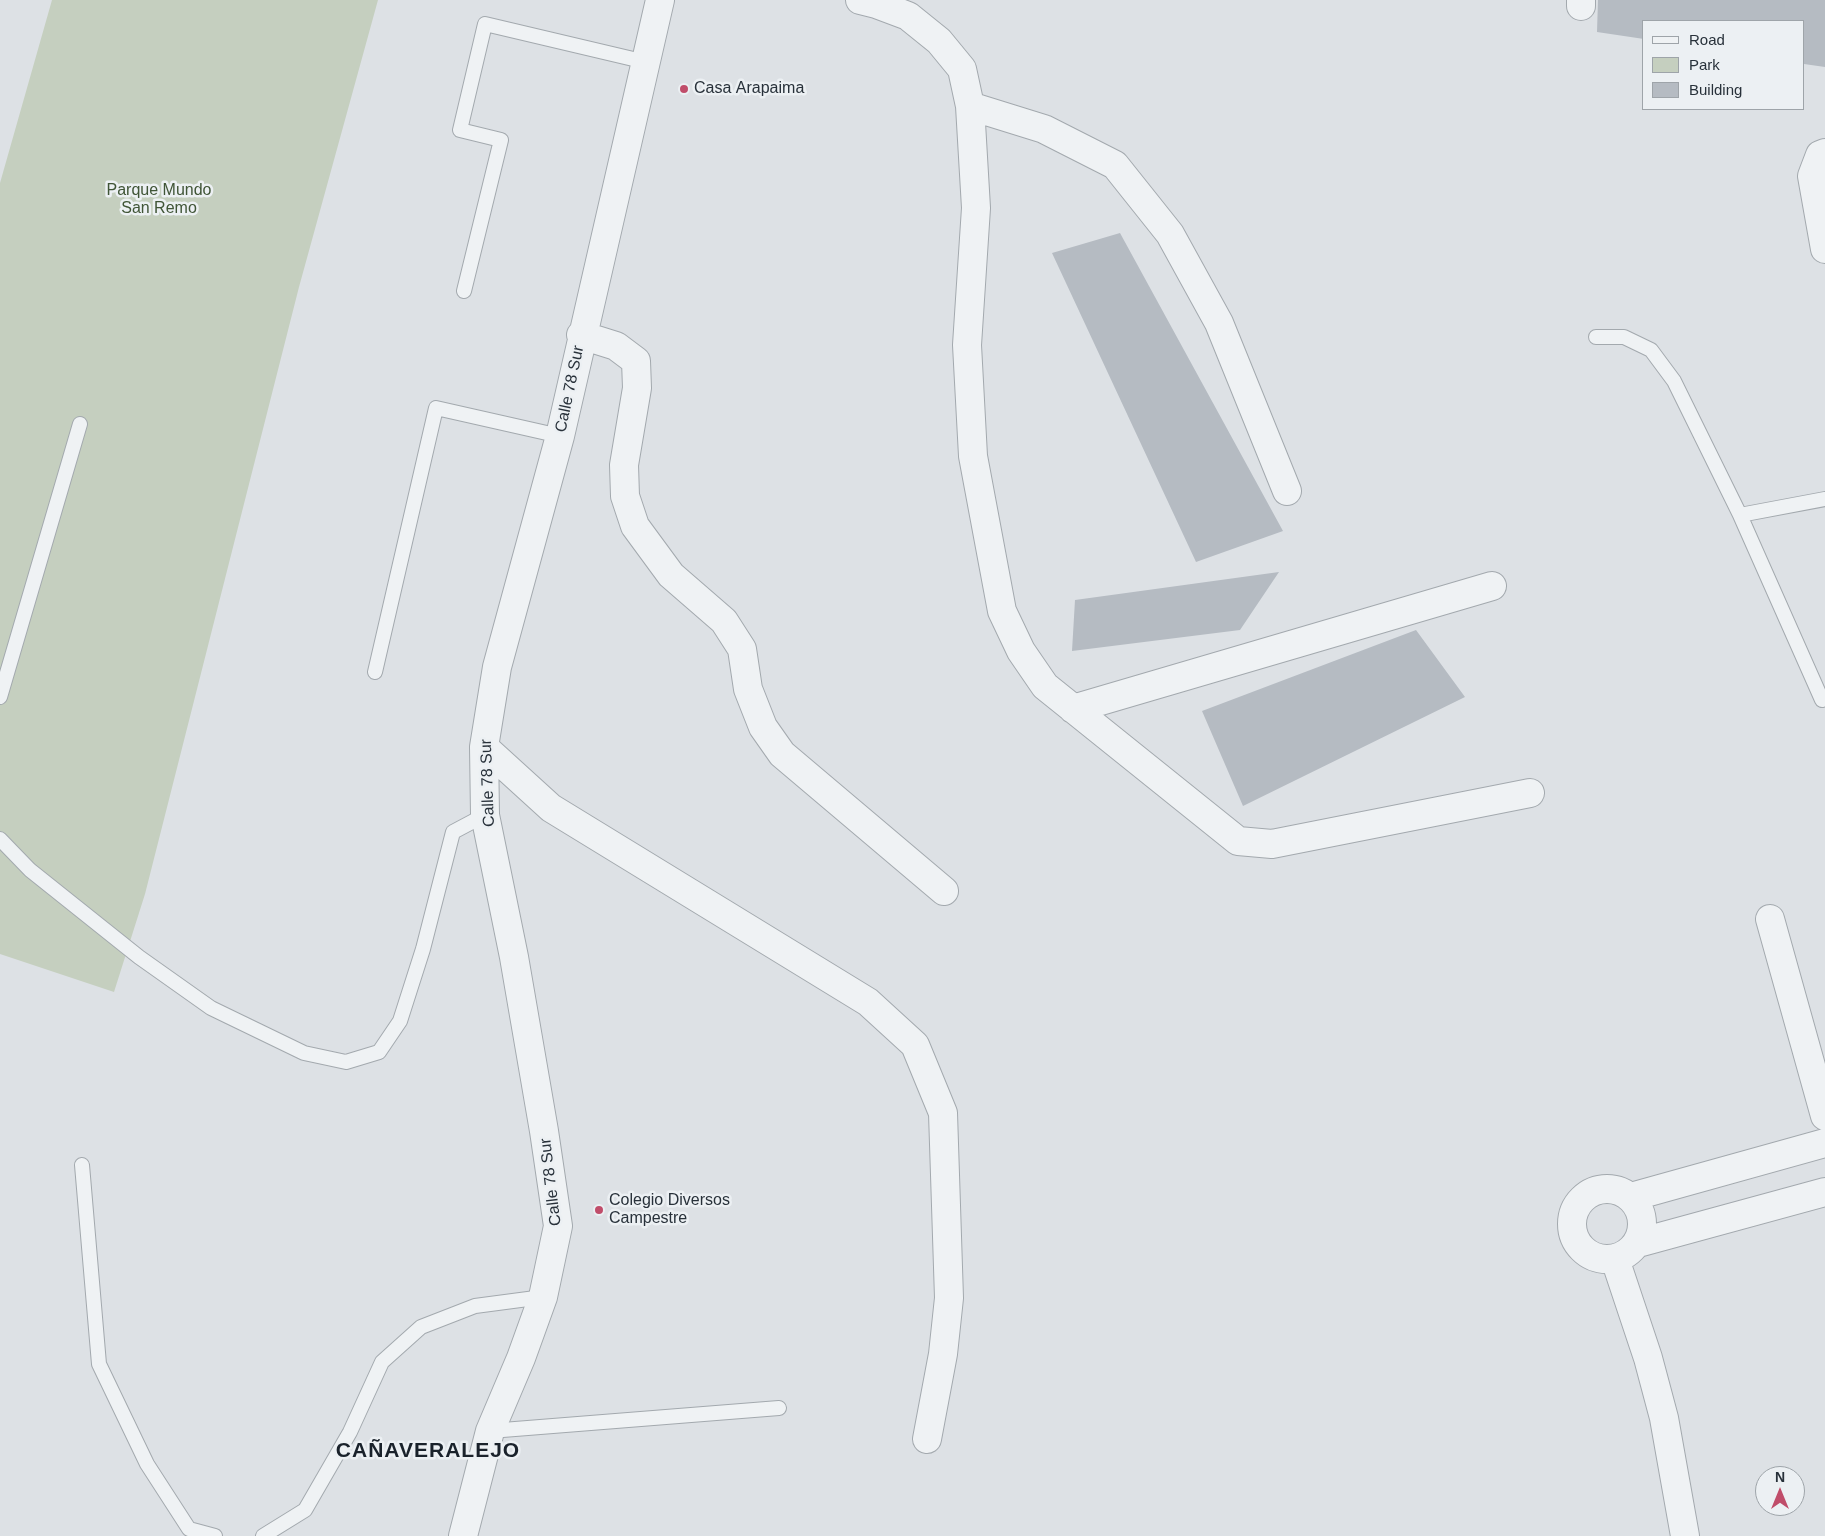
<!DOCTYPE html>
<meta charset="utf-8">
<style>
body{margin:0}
#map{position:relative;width:1825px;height:1536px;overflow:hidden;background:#dde1e5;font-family:Arial,sans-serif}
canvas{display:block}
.legend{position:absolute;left:1642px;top:20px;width:162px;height:90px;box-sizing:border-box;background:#ecf0f3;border:1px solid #9ea4a9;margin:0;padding:6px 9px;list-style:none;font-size:15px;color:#28313a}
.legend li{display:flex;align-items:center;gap:10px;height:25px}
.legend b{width:25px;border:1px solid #9ea4a9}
.north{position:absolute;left:1755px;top:1466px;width:50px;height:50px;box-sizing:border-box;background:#ecf0f3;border:1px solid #9ea4a9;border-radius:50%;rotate:0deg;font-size:14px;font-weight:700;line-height:20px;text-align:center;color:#28313a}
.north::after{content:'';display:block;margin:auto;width:18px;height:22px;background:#c04d6a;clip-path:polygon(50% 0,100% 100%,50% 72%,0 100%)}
</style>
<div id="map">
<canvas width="1825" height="1536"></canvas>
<ul class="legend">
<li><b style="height:6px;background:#eff2f4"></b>Road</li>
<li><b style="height:14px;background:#c5cfbf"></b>Park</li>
<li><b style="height:14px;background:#b5bbc2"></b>Building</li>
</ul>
<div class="north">N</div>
</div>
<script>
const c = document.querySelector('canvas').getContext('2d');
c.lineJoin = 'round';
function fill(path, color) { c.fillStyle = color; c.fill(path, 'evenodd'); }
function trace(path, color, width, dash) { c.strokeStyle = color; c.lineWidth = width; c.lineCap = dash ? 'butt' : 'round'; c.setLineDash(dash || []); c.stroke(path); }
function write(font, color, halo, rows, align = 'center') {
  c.font = font + ' Arial,sans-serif'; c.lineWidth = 5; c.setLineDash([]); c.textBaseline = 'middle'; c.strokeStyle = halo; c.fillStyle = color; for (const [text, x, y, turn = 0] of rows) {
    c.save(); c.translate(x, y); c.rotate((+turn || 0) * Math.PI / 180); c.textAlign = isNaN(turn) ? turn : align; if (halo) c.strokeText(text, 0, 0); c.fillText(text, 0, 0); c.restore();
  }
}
fill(new Path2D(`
 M 52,0 L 378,0 L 299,287 L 145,894 L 114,992 L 0,954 L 0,183 Z`), '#c5cfbf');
fill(new Path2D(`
 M 1598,0 L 1825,0 L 1825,67 L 1804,64 L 1804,21 L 1644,21 L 1644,39 L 1597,32 Z
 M 1120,233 L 1283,531 L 1196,562 L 1052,253 Z
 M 1279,572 L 1240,630 L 1072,651 L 1075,600 Z
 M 1416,630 L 1465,697 L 1243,806 L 1202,711 Z`), '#b5bbc2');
const service = new Path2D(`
 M 464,291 L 501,140 L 460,130 L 485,24 L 646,62
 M 1596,337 L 1624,337 L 1651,350 L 1674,381 L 1740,515 L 1822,700
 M 1740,515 L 1825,499
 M 375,672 L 436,408 L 560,436
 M 0,697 L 80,424
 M 0,839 L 30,870 L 139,957 L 211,1008 L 304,1053 L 346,1062 L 379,1052 L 400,1021 L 423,949 L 453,832 L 485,815
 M 82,1165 L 99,1364 L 147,1464 L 189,1529 L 215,1536
 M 490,1431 L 779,1408
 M 263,1536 L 305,1510 L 350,1432 L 382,1362 L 421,1327 L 475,1306 L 543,1297`);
const minor = new Path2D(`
 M 860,0 L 876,4 L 908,16 L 939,41 L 962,69 L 970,106 L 976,208 L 967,345 L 973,456 L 1002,611 L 1021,651 L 1045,686 L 1238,841 L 1272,844 L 1530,793
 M 1581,6 L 1581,0
 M 970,106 L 1044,129 L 1115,165 L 1170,234 L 1219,323 L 1287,491
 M 1825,153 L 1820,155 L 1812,176 L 1825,249
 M 581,335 L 616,346 L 636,361 L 637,388 L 624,465 L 625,496 L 635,526 L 671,575 L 724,621 L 742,649 L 748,689 L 763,727 L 782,754 L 944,891
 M 1073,709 L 1492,586
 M 484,747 L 551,808 L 868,1002 L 915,1045 L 943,1113 L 949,1298 L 943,1354 L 927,1439
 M 1770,919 L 1825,1116
 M1572 1224a35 35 0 1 1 70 0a35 35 0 1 1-70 0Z
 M 1631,1197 L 1825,1143
 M 1638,1243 L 1825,1192
 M 1615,1259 L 1648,1358 L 1664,1418 L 1685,1536
 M 463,1536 L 490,1431 L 521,1358 L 543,1297 L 558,1226 L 544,1131 L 514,957 L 485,815 L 484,747 L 497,667 L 560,436 L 660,0`);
trace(service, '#a3a9ae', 16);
trace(minor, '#a3a9ae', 30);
trace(service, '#eff2f4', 14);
trace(minor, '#eff2f4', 28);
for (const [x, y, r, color] of [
 [684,89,5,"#c04d6a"],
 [599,1210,5,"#c04d6a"]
]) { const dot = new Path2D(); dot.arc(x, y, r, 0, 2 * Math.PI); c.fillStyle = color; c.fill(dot); trace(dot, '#ecf0f3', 2); }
write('16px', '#28313a', '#ecf0f3', [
 ["Casa Arapaima",694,89],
 ["Colegio Diversos",609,1201],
 ["Campestre",609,1219]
], 'left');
write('16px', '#405537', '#ecf0f3', [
 ["Parque Mundo",159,191],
 ["San Remo",159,209]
]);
write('16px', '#28313a', '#ecf0f3', [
 ["Calle 78 Sur",570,389,-78],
 ["Calle 78 Sur",488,783,-92],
 ["Calle 78 Sur",551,1182,-97]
]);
c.letterSpacing = '1px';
write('bold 21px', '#1a222b', '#ecf0f3', [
 ["CAÑAVERALEJO",428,1451]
]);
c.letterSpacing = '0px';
</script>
